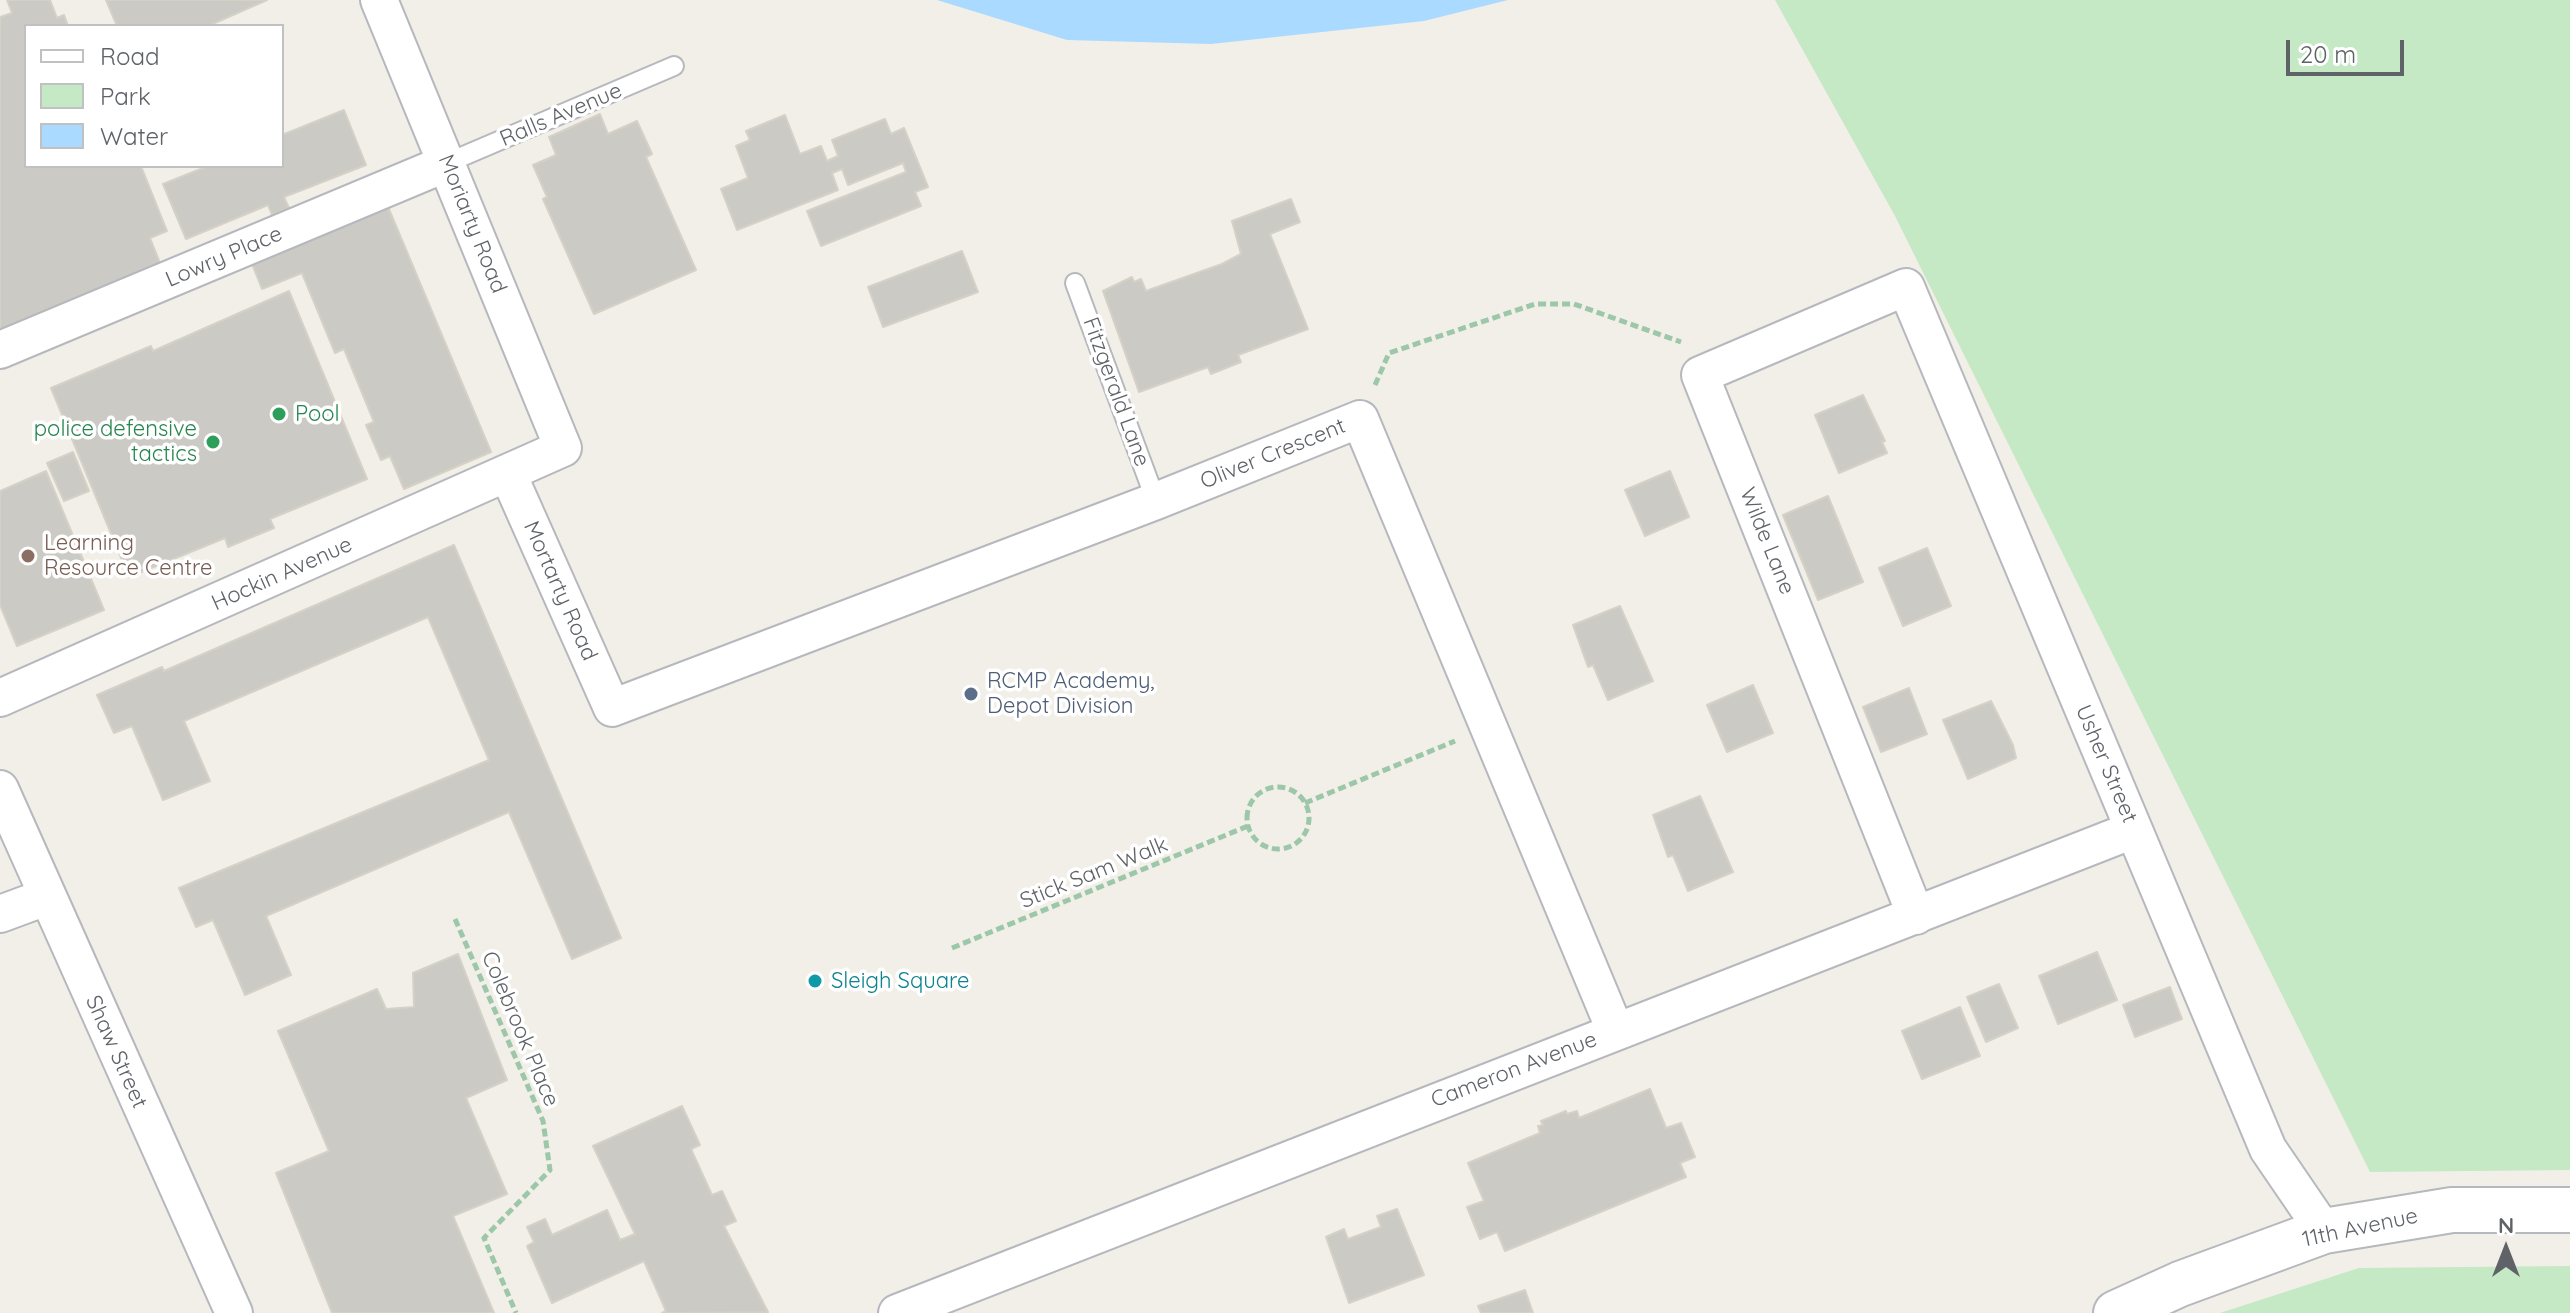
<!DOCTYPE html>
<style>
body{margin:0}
#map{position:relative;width:2570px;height:1313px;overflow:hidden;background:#f1efe8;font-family:Quicksand,sans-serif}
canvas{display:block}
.legend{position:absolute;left:24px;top:24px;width:260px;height:144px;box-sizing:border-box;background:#fff;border:2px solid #bfc1c3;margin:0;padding:10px 14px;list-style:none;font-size:24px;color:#5f6368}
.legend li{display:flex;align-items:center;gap:16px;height:40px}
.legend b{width:40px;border:2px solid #bfc1c3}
.north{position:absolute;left:2466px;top:1209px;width:80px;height:80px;-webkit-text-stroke:6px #fff;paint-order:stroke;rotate:0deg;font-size:22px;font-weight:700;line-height:32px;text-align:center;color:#5f6368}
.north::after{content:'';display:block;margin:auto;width:28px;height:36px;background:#5f6368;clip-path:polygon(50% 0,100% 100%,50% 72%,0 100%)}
.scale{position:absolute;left:2286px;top:40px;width:118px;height:36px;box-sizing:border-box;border:4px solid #5f6368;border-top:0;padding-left:10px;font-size:24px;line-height:28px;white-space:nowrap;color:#5f6368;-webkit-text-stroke:6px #fff;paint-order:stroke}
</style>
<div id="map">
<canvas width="2570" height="1313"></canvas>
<ul class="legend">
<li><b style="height:10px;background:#fff"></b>Road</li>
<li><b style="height:22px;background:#c5e8c5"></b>Park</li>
<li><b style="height:22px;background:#aadaff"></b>Water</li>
</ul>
<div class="north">N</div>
<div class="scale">20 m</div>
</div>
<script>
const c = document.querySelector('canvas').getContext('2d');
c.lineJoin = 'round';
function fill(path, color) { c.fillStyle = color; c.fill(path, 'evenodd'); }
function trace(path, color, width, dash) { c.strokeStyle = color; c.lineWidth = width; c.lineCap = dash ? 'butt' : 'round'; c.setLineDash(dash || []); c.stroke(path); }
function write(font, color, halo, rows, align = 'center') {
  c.font = font + ' Quicksand,sans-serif'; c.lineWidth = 7; c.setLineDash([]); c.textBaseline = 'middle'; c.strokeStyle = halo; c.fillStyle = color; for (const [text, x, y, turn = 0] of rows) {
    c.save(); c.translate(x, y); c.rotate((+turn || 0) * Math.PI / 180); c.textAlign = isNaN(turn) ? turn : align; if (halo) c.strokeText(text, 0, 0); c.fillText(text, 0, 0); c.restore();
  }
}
fill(new Path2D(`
 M 1775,0 L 2570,0 L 2570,1170 L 2370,1172 L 1895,216 Z
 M 2570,1266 L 2570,1313 L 2220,1313 L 2359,1268 Z`), '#c5e8c5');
fill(new Path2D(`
 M 937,0 L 1508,0 L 1424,21 L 1211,44 L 1067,40 Z`), '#aadaff');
const building = new Path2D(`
 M 7,0 L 50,0 L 57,18 L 64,15 L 68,26 L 26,26 L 26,166 L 141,166 L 167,231 L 150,238 L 164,273 L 0,339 L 0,17 L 12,13 Z
 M 106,0 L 267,0 L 208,26 L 117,26 Z
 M 344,110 L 366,165 L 284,197 L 289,208 L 272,215 L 268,205 L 186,239 L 163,184 L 208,166 L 282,166 L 282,135 Z
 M 600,114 L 608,134 L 637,121 L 652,154 L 646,157 L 696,270 L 594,314 L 543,199 L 547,197 L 533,165 L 556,155 L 549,137 Z
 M 785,115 L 800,154 L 821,146 L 827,161 L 838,156 L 832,140 L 885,119 L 891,134 L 904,128 L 928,187 L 915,192 L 921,206 L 821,246 L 807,211 L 906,172 L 903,163 L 848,185 L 842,169 L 832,173 L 838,190 L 737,230 L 721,189 L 748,178 L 736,146 L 750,140 L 746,131 Z
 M 1291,199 L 1300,222 L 1270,234 L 1308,329 L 1238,355 L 1241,362 L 1211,374 L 1208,367 L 1139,392 L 1103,291 L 1132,277 L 1134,282 L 1141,279 L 1146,291 L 1222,264 L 1241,254 L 1232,221 Z
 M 386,202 L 491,452 L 404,489 L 390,456 L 381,460 L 366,425 L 374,422 L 344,349 L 335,353 L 302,273 L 262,289 L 250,259 Z
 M 962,251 L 978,292 L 883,327 L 868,287 Z
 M 289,291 L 367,479 L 270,519 L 274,528 L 240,542 L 228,547 L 225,538 L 129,577 L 51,388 L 151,346 L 153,351 Z
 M 1863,395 L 1885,441 L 1882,442 L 1887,453 L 1839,473 L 1815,415 Z
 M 73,452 L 89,491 L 64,501 L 47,463 Z
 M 46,471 L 104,610 L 17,646 L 0,605 L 0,491 Z
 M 1670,471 L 1689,517 L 1645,536 L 1625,490 Z
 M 1828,496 L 1863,582 L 1818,600 L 1783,515 Z
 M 454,545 L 621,938 L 572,959 L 509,812 L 266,916 L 291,975 L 245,995 L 213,920 L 196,927 L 179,888 L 489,760 L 428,617 L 184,721 L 210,781 L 163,800 L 132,726 L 114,733 L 97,695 L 162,667 L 164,671 Z
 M 1927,548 L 1951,606 L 1903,626 L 1879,568 Z
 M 1620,606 L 1653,681 L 1608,700 L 1593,665 L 1588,667 L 1573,625 Z
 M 1753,685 L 1773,733 L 1727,752 L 1707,705 Z
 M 1909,688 L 1927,734 L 1881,752 L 1863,707 Z
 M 1991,701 L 2013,745 L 2016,758 L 1968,779 L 1943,720 Z
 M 1700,796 L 1733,872 L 1688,891 L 1673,855 L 1668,857 L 1653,815 Z
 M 2097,952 L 2117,1000 L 2058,1024 L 2039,976 Z
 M 458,954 L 507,1080 L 466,1098 L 507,1194 L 453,1216 L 494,1313 L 332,1313 L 276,1173 L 329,1151 L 278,1031 L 377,989 L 386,1009 L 414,1007 L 413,973 Z
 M 1999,984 L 2018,1028 L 1986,1042 L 1967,997 Z
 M 2170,987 L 2182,1019 L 2135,1037 L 2123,1005 Z
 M 1960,1007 L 1980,1056 L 1922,1079 L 1902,1031 Z
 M 1650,1089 L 1666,1128 L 1681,1123 L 1695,1157 L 1680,1163 L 1686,1177 L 1505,1251 L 1497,1232 L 1480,1239 L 1467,1207 L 1484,1201 L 1468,1163 L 1540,1133 L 1538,1126 L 1543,1125 L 1541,1121 L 1566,1111 L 1567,1114 L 1577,1111 L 1579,1118 Z
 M 682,1106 L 700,1145 L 691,1149 L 712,1195 L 722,1191 L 736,1221 L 724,1226 L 768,1312 L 662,1313 L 666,1311 L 644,1261 L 552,1303 L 527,1246 L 534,1242 L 527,1227 L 545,1219 L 552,1235 L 607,1210 L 620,1240 L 635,1234 L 593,1146 Z
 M 1397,1209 L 1424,1275 L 1349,1303 L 1326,1237 L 1344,1229 L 1348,1239 L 1381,1227 L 1377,1216 Z
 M 1525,1290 L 1533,1313 L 1481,1313 L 1478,1306 Z`);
fill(building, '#cccac5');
trace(building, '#d6d1c6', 2);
const service = new Path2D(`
 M 447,163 L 674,66
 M 1075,283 L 1156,501`);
const minor = new Path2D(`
 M 0,350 L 447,163
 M 508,474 L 612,708 L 1156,501 L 1360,419 L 1615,1030
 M 0,698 L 563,448 L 379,0
 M 0,789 L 234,1313
 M 0,914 L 46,897
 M 1916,916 L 1700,375 L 1906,287 L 2268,1149 L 2324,1231
 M 897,1313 L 2133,830`);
const tertiary = new Path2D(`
 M 2116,1313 L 2180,1284 L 2324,1231 L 2452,1210 L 2570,1210`);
trace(service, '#b5b8bc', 22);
trace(minor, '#b5b8bc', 40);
trace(tertiary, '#b5b8bc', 48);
trace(new Path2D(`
 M 1375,385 L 1389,353 L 1535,304 L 1574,304 L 1681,342
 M1247 818a31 31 0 1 1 62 0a31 31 0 1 1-62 0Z
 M 1305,803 L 1455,741
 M 455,919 L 543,1121 L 550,1170 L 484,1238 L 516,1313
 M 952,948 L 1248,826`), '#9cc7a9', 5, [8, 4]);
trace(service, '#fff', 18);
trace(minor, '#fff', 36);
trace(tertiary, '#fff', 44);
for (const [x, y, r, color] of [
 [279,414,8,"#2e9e5b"],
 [213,442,8,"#2e9e5b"],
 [28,556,8,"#8d6e63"],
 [971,694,8,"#5c6f8a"],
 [815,981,8,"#0f9aa8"]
]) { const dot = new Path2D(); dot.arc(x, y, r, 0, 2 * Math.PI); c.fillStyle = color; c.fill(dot); trace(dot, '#fff', 3); }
write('22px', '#5f6368', '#fff', [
 ["Ralls Avenue",561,115,-23],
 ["Moriarty Road",472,224,68],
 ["Lowry Place",224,257,-23],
 ["Fitzgerald Lane",1116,392,70],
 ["Oliver Crescent",1273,454,-22],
 ["Wilde Lane",1767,541,68],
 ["Hockin Avenue",282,574,-24],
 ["Mortarty Road",560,591,66],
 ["Usher Street",2106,764,67],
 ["Stick Sam Walk",1094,873,-22],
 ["Colebrook Place",520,1029,67],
 ["Shaw Street",116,1052,66],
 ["Cameron Avenue",1514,1070,-21],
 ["11th Avenue",2360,1228,-12]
]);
write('22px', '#27864d', '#fff', [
 ["Pool",295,414],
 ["police defensive",197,429,"right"],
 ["tactics",197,454,"right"]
], 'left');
write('22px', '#785e54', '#fff', [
 ["Learning",44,543],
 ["Resource Centre",44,568]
], 'left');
write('22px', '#4e5e75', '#fff', [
 ["RCMP Academy,",987,681],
 ["Depot Division",987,706]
], 'left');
write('22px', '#0d838f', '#fff', [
 ["Sleigh Square",831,981]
], 'left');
</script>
